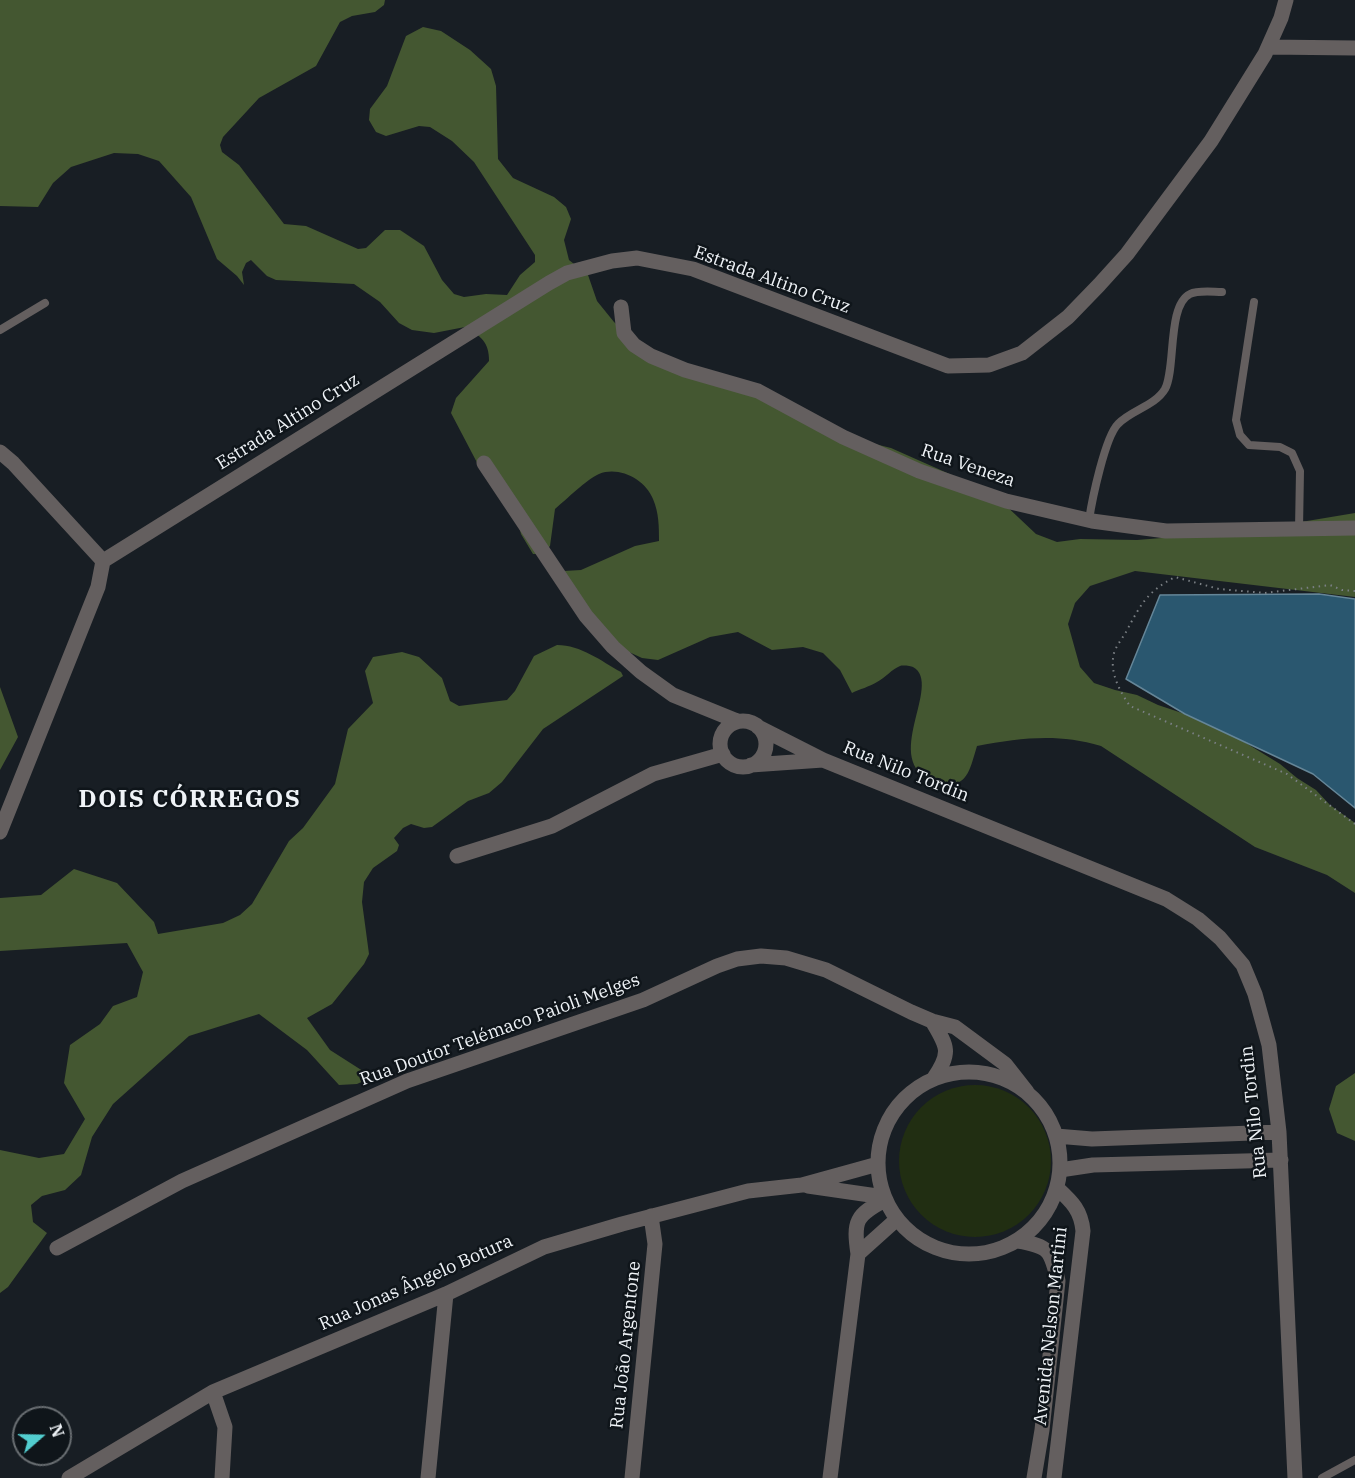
<!DOCTYPE html>
<meta charset="utf-8">
<style>
body{margin:0}
#map{position:relative;width:1355px;height:1478px;overflow:hidden;background:#181e24;font-family:"IBM Plex Serif",serif}
canvas{display:block}
.north{position:absolute;left:12px;top:1406px;width:60px;height:60px;box-sizing:border-box;background:#0f151a;border:2px solid #696e72;border-radius:50%;rotate:70deg;font-size:16px;font-weight:700;line-height:24px;text-align:center;color:#eff3f7}
.north::after{content:'';display:block;margin:auto;width:21px;height:27px;background:#52cdcf;clip-path:polygon(50% 0,100% 100%,50% 72%,0 100%)}
</style>
<div id="map">
<canvas width="1355" height="1478"></canvas>
<div class="north">N</div>
</div>
<script>
const c = document.querySelector('canvas').getContext('2d');
c.lineJoin = 'round';
function fill(path, color) { c.fillStyle = color; c.fill(path, 'evenodd'); }
function trace(path, color, width, dash) { c.strokeStyle = color; c.lineWidth = width; c.lineCap = dash ? 'butt' : 'round'; c.setLineDash(dash || []); c.stroke(path); }
function write(font, color, halo, rows, align = 'center') {
  c.font = font + ' "IBM Plex Serif",serif'; c.lineWidth = 5; c.setLineDash([]); c.textBaseline = 'middle'; c.strokeStyle = halo; c.fillStyle = color; for (const [text, x, y, turn = 0] of rows) {
    c.save(); c.translate(x, y); c.rotate((+turn || 0) * Math.PI / 180); c.textAlign = isNaN(turn) ? turn : align; if (halo) c.strokeText(text, 0, 0); c.fillText(text, 0, 0); c.restore();
  }
}
fill(new Path2D(`
 M899 1161a76 76 0 1 1 152 0a76 76 0 1 1-152 0Z`), '#212e12');
fill(new Path2D(`
 M 0,0 L 385,0 L 384,5 L 375,12 L 352,16 L 340,22 L 316,66 L 259,98 L 223,137 L 220,145 L 222,152 L 239,165 L 284,224 L 306,226 L 358,249 L 366,248 L 385,230 L 400,230 L 424,246 L 442,280 L 454,294 L 464,297 L 486,294 L 507,295 L 520,275 L 535,262 L 535,255 L 474,162 L 452,141 L 430,127 L 419,126 L 386,136 L 376,132 L 369,120 L 370,109 L 387,86 L 406,36 L 423,27 L 441,31 L 470,50 L 491,69 L 496,86 L 498,159 L 513,178 L 554,197 L 566,207 L 571,219 L 564,240 L 569,260 L 588,275 L 597,301 L 614,322 L 640,346 L 843,436 L 891,448 L 981,488 L 1001,501 L 1036,534 L 1057,542 L 1080,539 L 1137,540 L 1272,529 L 1283,525 L 1355,513 L 1355,597 L 1135,571 L 1090,586 L 1075,603 L 1068,624 L 1080,667 L 1094,683 L 1115,690 L 1137,695 L 1158,705 L 1215,724 L 1280,764 L 1297,778 L 1316,790 L 1330,805 L 1355,823 L 1355,893 L 1327,875 L 1255,847 L 1101,746 C 1057,733 1021,738 977,746 C 969,772 967,792 934,781 C 879,762 944,684 913,667 C 911,666 903,665 900,666 C 892,669 885,678 877,682 C 869,687 860,689 852,693 L 840,670 L 823,653 L 803,647 L 772,650 L 738,632 L 710,637 L 658,660 L 642,658 L 618,647 L 593,632 L 564,571 L 581,570 L 635,546 L 659,541 C 659,527 659,513 653,499 C 645,479 619,466 599,474 C 586,480 567,499 555,509 L 550,546 L 542,554 L 533,554 L 521,534 L 513,502 L 483,474 L 451,413 L 456,398 L 489,361 C 489,342 481,336 465,327 L 434,333 L 412,330 L 399,323 L 380,302 L 354,284 L 276,280 L 267,276 L 251,260 L 246,263 L 242,272 L 244,285 L 237,276 L 217,259 L 191,197 L 159,161 L 138,154 L 114,153 L 71,167 L 53,183 L 38,207 L 0,206 Z
 M 557,645 C 581,645 601,661 621,672 L 623,676 L 543,729 L 502,782 L 489,793 L 468,801 L 432,827 L 424,828 L 411,824 L 403,828 L 394,838 L 399,845 L 397,851 L 373,868 L 364,882 L 362,902 L 369,954 L 364,964 L 332,1004 L 307,1018 L 330,1050 L 366,1073 L 368,1079 L 357,1084 L 339,1085 L 307,1050 L 259,1014 L 189,1036 L 113,1104 L 92,1137 L 81,1175 L 65,1190 L 42,1196 L 31,1205 L 33,1222 L 47,1233 L 8,1287 L 0,1293 L 0,1150 L 39,1158 L 64,1154 L 85,1119 L 64,1083 L 70,1045 L 100,1024 L 113,1006 L 137,997 L 143,972 L 127,943 L 0,951 L 0,898 L 41,895 L 74,869 L 117,883 L 154,922 L 158,934 L 223,923 L 240,915 L 252,904 L 289,841 L 303,828 L 335,784 L 348,729 L 373,703 L 365,671 L 373,657 L 402,652 L 419,657 L 442,678 L 450,701 L 459,706 L 507,700 L 515,691 L 534,656 Z
 M 0,687 L 18,737 L 0,770 Z
 M 1355,1073 L 1355,1141 L 1337,1133 L 1329,1109 L 1336,1086 Z`), '#445731');
const water = new Path2D(`
 M 1319,594 L 1355,599 L 1355,808 L 1313,774 L 1185,714 L 1126,679 L 1160,595 Z`);
fill(water, '#2a576f');
trace(water, '#658698', 1.5);
trace(new Path2D(`
 M 1355,591 L 1342,590 L 1330,585 L 1265,593 L 1219,589 L 1175,577 C 1146,592 1140,606 1126,632 C 1122,639 1116,646 1114,653 C 1109,672 1120,692 1130,706 L 1287,774 L 1355,824`), '#7b8085', 2, [1.5, 4.5]);
trace(new Path2D(`
 M 1254,302 L 1236,420 L 1240,435 L 1249,445 L 1280,447 L 1292,453 L 1300,471 L 1299,529
 M 0,330 L 45,303
 M 1089,520 C 1092,500 1105,437 1118,424 C 1131,410 1155,406 1165,389 C 1176,369 1167,305 1190,294 C 1198,290 1213,292 1222,292
 M 1322,1478 L 1355,1460`), '#645f5f', 8);
trace(new Path2D(`
 M 1268,47 L 1355,48
 M 621,307 L 624,333 L 634,345 L 651,356 L 685,370 L 758,391 L 843,437 L 919,471 L 1006,501 L 1092,521 L 1166,531 L 1355,528
 M 0,452 L 13,463 L 103,561
 M 484,463 L 586,616 L 613,647 L 641,672 L 673,695 L 737,721
 M 103,561 L 549,283 L 567,273 L 612,261 L 637,258 L 693,269 L 948,366 L 989,365 L 1022,353 L 1068,317 L 1099,285 L 1127,254 L 1211,141 L 1265,54 L 1281,18 L 1286,0
 M720 744a23 23 0 1 1 46 0a23 23 0 1 1-46 0Z
 M 823,760 L 1166,899 L 1198,919 L 1220,938 L 1243,965 L 1255,994 L 1269,1045 L 1279,1132 L 1295,1478
 M 751,765 L 823,760 L 758,727
 M 0,832 L 98,587 L 103,561
 M 457,856 L 552,826 L 653,774 L 723,754
 M 932,1021 C 947,1046 952,1052 934,1078
 M878 1163a91 91 0 1 1 182 0a91 91 0 1 1-182 0Z
 M 1056,1136 L 1092,1139 L 1279,1132
 M 1060,1170 L 1093,1165 L 1281,1160
 M 808,1186 L 884,1197
 M 1018,1241 C 1049,1246 1051,1250 1058,1281 L 1042,1430 L 1034,1478
 M 57,1248 L 182,1181 L 407,1081 L 643,1000 L 717,966 L 737,959 L 761,956 L 786,958 L 826,970 L 911,1012 L 932,1021 L 955,1027 L 1005,1064 L 1027,1092
 M 858,1254 L 897,1219
 M 213,1392 L 225,1427 L 222,1478
 M 69,1478 L 213,1392 L 446,1294 L 544,1247 L 622,1224 L 748,1191 L 802,1185 L 878,1164
 M 428,1478 L 446,1294
 M 632,1478 L 655,1244 L 651,1216
 M 830,1478 L 858,1254 C 853,1221 856,1215 885,1200
 M 1054,1478 L 1083,1231 C 1081,1210 1072,1202 1057,1188`), '#645f5f', 15);
write('18px', '#eff3f7', '#0f151a', [
 ["Estrada Altino Cruz",772,280,20],
 ["Estrada Altino Cruz",288,422,-32],
 ["Rua Veneza",968,466,19],
 ["Rua Nilo Tordin",906,772,22],
 ["Rua Doutor Telémaco Paioli Melges",500,1030,-20],
 ["Rua Nilo Tordin",1254,1112,-96],
 ["Rua Jonas Ângelo Botura",416,1283,-24],
 ["Avenida Nelson Martini",1051,1326,-84],
 ["Rua João Argentone",626,1345,-84]
]);
c.letterSpacing = '1.5px';
write('bold 24px', '#eff3f7', '#0f151a', [
 ["DOIS CÓRREGOS",190,800]
]);
c.letterSpacing = '0px';
</script>
